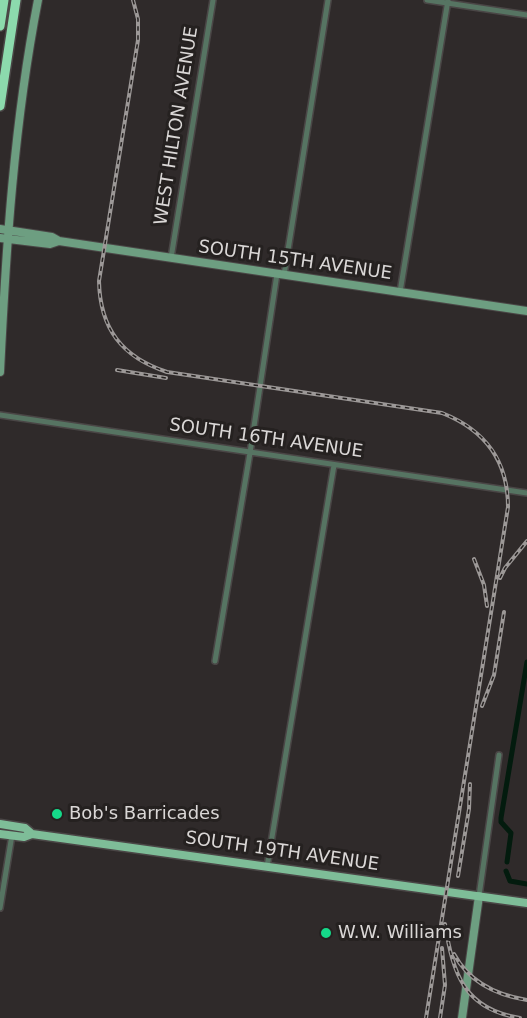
<!DOCTYPE html>
<style>
body{margin:0}
canvas{display:block;background:#2f2a2a}
</style>
<canvas width="527" height="1018"></canvas>
<script>
const c = document.querySelector('canvas').getContext('2d');
c.lineJoin = 'round';
function trace(path, color, width, dash) { c.strokeStyle = color; c.lineWidth = width; c.lineCap = dash ? 'butt' : 'round'; c.setLineDash(dash || []); c.stroke(path); }
function write(font, color, halo, rows, align = 'center') {
  c.font = font + ' "DejaVu Sans",sans-serif'; c.lineWidth = 6; c.setLineDash([]); c.textBaseline = 'middle'; c.strokeStyle = halo; c.fillStyle = color; for (const [text, x, y, turn = 0] of rows) {
    c.save(); c.translate(x, y); c.rotate((+turn || 0) * Math.PI / 180); c.textAlign = isNaN(turn) ? turn : align; if (halo) c.strokeText(text, 0, 0); c.fillText(text, 0, 0); c.restore();
  }
}
trace(new Path2D(`
 M 507,862 L 511,833 L 501,822 L 501,818 L 527,662
 M 506,871 L 510,881 L 527,884`), '#031b0e', 5);
const street = new Path2D(`
 M 427,0 L 527,15
 M 171,258 L 213,0
 M 284,275 L 328,0
 M 400,292 L 448,0
 M 0,415 L 527,493
 M 215,661 L 250,453 L 277,274
 M 267,867 L 334,465
 M 479,896 L 499,755
 M 0,908 L 12,835`);
const secondary = new Path2D(`
 M 0,229 L 52,237 L 59,241 L 527,311
 M 0,238 L 50,244 L 59,241
 M 0,372 C 6,248 14,123 38,0
 M 462,1018 L 479,896`);
const primary = new Path2D(`
 M 0,824 L 25,828 L 32,834
 M 0,834 L 24,837 L 32,834 L 527,903`);
const highway = new Path2D(`
 M 0,26 L 4,0
 M 0,106 L 16,0`);
trace(street, '#4a4646', 8);
trace(secondary, '#4a4646', 10);
trace(primary, '#4a4646', 11);
trace(highway, '#4a4646', 12);
trace(street, '#567462', 5);
trace(secondary, '#6d9e81', 8);
trace(primary, '#7ebd98', 8);
trace(highway, '#8cdaad', 9);
const rail = new Path2D(`
 M 133,0 L 138,19 L 138,40 L 99,281 C 100,329 122,357 167,372 L 442,413 C 485,430 508,460 508,507 L 426,1018
 M 117,370 L 166,378
 M 474,559 L 484,585 L 487,606
 M 500,578 L 505,568 L 527,541
 M 482,706 L 494,675 L 504,612
 M 458,876 L 469,809 L 470,784
 M 445,924 C 453,974 464,1009 520,1018
 M 454,954 C 469,982 496,995 527,1000
 M 440,1018 L 445,985 L 442,948`);
trace(rail, '#9c9897', 4);
trace(rail, '#252120', 1.5, [4.5]);
for (const [x, y, r, color] of [
 [57,814,6,"#15d989"],
 [326,933,6,"#15d989"]
]) { const dot = new Path2D(); dot.arc(x, y, r, 0, 2 * Math.PI); c.fillStyle = color; c.fill(dot); trace(dot, '#252120', 2); }
write('18px', '#dad7d6', '#252120', [
 ["WEST HILTON AVENUE",177,126,-81],
 ["SOUTH 15TH AVENUE",295,261,8],
 ["SOUTH 16TH AVENUE",266,439,8],
 ["SOUTH 19TH AVENUE",282,852,8]
]);
write('18px', '#dad7d6', '#252120', [
 ["Bob's Barricades",69,814],
 ["W.W. Williams",338,933]
], 'left');
</script>
